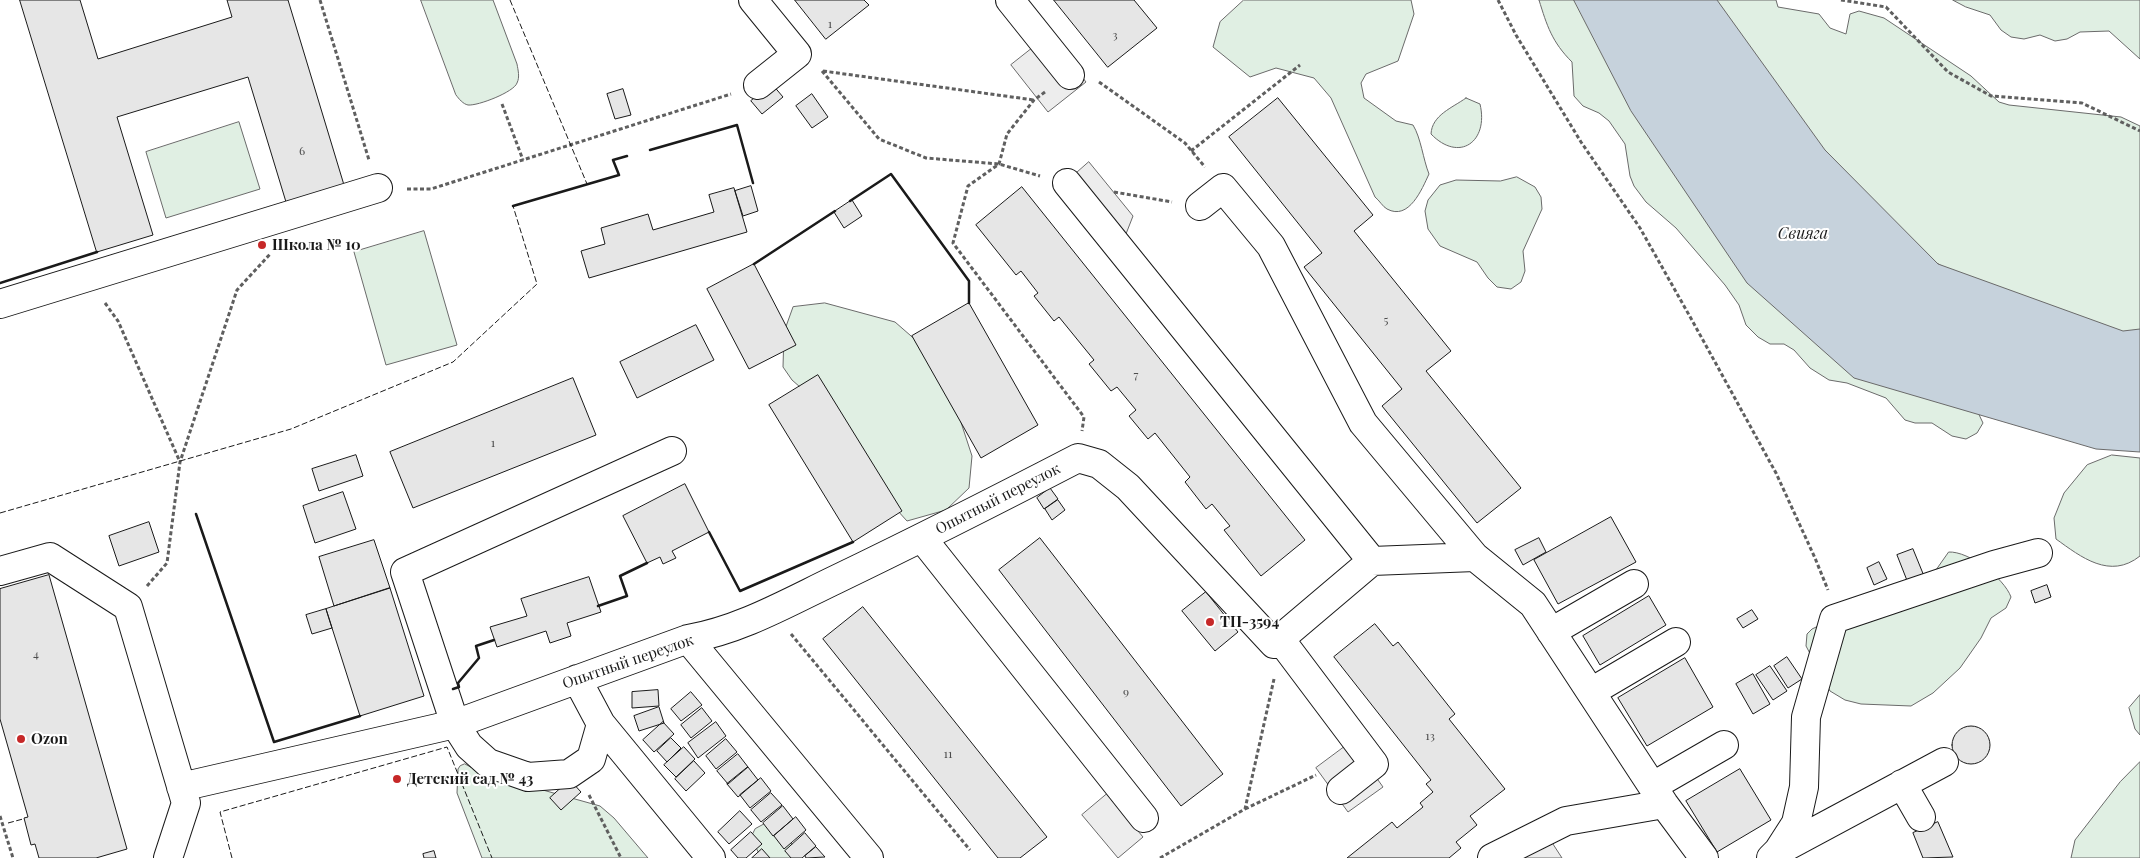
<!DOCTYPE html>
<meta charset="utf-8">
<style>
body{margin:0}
canvas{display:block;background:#fff}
</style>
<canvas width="2140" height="858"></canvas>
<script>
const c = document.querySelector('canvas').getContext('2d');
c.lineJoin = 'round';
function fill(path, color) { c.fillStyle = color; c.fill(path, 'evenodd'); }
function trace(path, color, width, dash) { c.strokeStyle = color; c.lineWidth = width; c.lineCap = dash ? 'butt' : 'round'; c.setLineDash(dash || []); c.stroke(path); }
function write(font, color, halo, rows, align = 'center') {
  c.font = font + ' "Playfair Display",serif'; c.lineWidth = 4; c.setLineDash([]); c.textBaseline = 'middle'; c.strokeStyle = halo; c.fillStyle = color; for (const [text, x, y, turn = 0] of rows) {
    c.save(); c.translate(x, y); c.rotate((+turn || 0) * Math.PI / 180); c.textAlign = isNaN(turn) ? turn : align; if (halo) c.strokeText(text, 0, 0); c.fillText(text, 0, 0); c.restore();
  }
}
const green = new Path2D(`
 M 421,0 L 493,0 L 517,64 C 518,70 520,77 517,83 C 514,92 478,106 468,105 C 463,104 459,99 456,95 Z
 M 1244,0 L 1411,0 L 1414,14 L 1398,61 L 1366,74 L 1361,83 L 1364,98 L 1396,121 L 1413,125 C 1421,138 1423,159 1429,174 C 1422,189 1409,221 1387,209 C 1383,207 1379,200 1375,197 L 1331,98 L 1314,78 L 1276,68 L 1250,77 L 1213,47 L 1220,22 Z
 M 1539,0 L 1583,0 L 1972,400 L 1983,423 L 1977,433 L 1966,439 L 1952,436 L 1932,423 L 1915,423 L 1905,420 L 1886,398 L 1847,383 L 1829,380 L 1810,368 L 1794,350 L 1784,344 L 1770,344 L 1758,337 L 1746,325 L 1739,305 L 1725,285 L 1676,228 L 1646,202 L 1634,186 L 1630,176 L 1625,144 L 1609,121 L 1599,113 L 1583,106 L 1574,96 L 1572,62 C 1552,42 1547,26 1539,0 Z
 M 1709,0 L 1776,0 L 1778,7 L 1819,14 L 1830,28 L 1846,34 L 1850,14 L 1859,11 L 1884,18 L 1971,76 L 1999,102 L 2009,105 L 2121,117 L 2140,126 L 2140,332 L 2114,334 L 1974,286 L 1885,231 Z
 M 1953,0 L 2140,0 L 2140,59 L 2109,31 L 2080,32 L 2067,39 L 2055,41 L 2040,35 L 2024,39 L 2011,37 L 2001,30 L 1990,15 L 1966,7 Z
 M 1466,98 L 1480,104 C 1489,142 1459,163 1431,134 C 1432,115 1452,108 1466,98 Z
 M 239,122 L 260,189 L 166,218 L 146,152 Z
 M 1517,177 L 1535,187 L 1541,197 L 1542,209 L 1523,251 L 1525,271 L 1521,282 L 1511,289 L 1497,287 L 1488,278 L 1477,262 L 1440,246 L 1428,229 L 1425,211 L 1428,200 L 1440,185 L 1456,180 L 1500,181 Z
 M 424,231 L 457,345 L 386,365 L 354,252 Z
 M 825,303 L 895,322 L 926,349 L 954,401 L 972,456 L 969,488 L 946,510 L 907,521 L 887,499 L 816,401 L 792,380 L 783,367 L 784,332 L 793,307 Z
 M 2112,455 L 2140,458 L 2140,556 C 2110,580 2081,557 2056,539 L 2054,518 L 2064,493 L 2087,465 Z
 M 1949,552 C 1969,551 2004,578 2011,597 L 2006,608 L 1991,618 L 1981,638 L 1960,668 L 1933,693 L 1911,706 L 1861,704 L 1845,700 L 1830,691 L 1806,646 L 1807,634 L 1812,629 L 1935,571 Z
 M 2140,695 L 2140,735 L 2135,729 L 2129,708 Z
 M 2140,762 L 2140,858 L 2071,858 L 2075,840 L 2120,782 Z
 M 465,764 L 482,773 L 600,806 L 614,818 L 648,858 L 482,858 L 457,793 L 458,769 L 460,766 Z
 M 768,822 L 779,824 L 801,858 L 761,858 L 751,837 L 755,829 Z`);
fill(green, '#e0efe3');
trace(green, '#6a6a6a', 1);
const parking = new Path2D(`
 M 1049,35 L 1086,82 L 1048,112 L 1011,65 Z
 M 1089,162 L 1133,216 L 1124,239 L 1072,177 Z
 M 1351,742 L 1383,787 L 1348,812 L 1316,768 Z
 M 1107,794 L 1143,837 L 1118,858 L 1082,815 Z
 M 1551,841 L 1562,858 L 1525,858 Z`);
fill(parking, '#ededed');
trace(parking, '#6a6a6a', 1);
const water = new Path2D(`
 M 1574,0 L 1717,0 L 1825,150 L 1938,264 L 2123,331 L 2140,329 L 2140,452 L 2096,449 L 1854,378 L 1747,283 L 1631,111 Z`);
fill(water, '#c6d2dc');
trace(water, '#6a6a6a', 1);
const building = new Path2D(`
 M 20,0 L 80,0 L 98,59 L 232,17 L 227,0 L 288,0 L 344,185 L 286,202 L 248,77 L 117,117 L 153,235 L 97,252 Z
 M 795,0 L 864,0 L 869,5 L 826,39 Z
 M 1054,0 L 1134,0 L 1157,28 L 1108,67 Z
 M 772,84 L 783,97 L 762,114 L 751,101 Z
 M 623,89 L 631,115 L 615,119 L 607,94 Z
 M 812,94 L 828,117 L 812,128 L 796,106 Z
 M 1278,98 L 1373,215 L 1354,231 L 1451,351 L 1426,371 L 1521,488 L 1477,523 L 1382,406 L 1402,389 L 1304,267 L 1322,253 L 1229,137 Z
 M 751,186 L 758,211 L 743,216 L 735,191 Z
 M 1022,187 L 1305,540 L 1261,576 L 1224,530 L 1230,526 L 1212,504 L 1206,509 L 1185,482 L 1190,477 L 1155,433 L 1148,439 L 1129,416 L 1136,410 L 1117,387 L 1111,391 L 1089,364 L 1094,360 L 1059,317 L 1054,321 L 1034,296 L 1038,293 L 1021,271 L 1016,275 L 976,225 Z
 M 734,188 L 747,232 L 589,278 L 581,251 L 605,244 L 601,228 L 648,214 L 653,230 L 714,212 L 709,195 Z
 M 852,200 L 862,216 L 844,228 L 834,212 Z
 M 754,264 L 796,345 L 749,369 L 707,289 Z
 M 969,303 L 1038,425 L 981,458 L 912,336 Z
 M 696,325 L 714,360 L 637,398 L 620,362 Z
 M 818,375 L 902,511 L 853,542 L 769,405 Z
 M 573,378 L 596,435 L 413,508 L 390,452 Z
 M 356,455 L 363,476 L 319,491 L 312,469 Z
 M 685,484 L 709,532 L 672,551 L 676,558 L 663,564 L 660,557 L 647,563 L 623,516 Z
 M 1050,488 L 1058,499 L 1044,509 L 1037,498 Z
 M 343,492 L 356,529 L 315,543 L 303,506 Z
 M 1058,500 L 1065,510 L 1052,520 L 1045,509 Z
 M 1611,517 L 1636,562 L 1558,604 L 1534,560 Z
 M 149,522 L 159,552 L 119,566 L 109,536 Z
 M 1040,538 L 1223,774 L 1181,806 L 999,570 Z
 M 1539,538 L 1546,552 L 1523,565 L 1515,550 Z
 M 374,540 L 390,588 L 334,606 L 319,557 Z
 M 1913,549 L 1924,576 L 1908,583 L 1897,555 Z
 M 1879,562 L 1887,579 L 1874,585 L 1867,568 Z
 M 49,575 L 127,849 L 96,858 L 39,858 L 35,844 L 31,845 L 24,818 L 28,817 L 0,719 L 0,589 Z
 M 589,577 L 601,612 L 567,623 L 571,636 L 550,643 L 546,631 L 497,647 L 490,627 L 527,616 L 521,599 Z
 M 2047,585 L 2051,597 L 2035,603 L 2031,591 Z
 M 390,588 L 424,696 L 360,716 L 326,609 Z
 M 1206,592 L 1238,632 L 1215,651 L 1182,611 Z
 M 1649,596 L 1666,625 L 1600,665 L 1583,636 Z
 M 863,607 L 1047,837 L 1020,858 L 998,858 L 823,639 Z
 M 326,609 L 332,628 L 312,634 L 306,615 Z
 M 1752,610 L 1758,619 L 1743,628 L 1737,619 Z
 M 1375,624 L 1393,646 L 1398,642 L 1455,714 L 1449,719 L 1505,789 L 1470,816 L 1477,825 L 1456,842 L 1461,848 L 1449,858 L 1347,858 L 1392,822 L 1397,828 L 1423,807 L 1420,803 L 1433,792 L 1426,784 L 1431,780 L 1334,657 Z
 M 1787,657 L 1802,679 L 1788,688 L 1774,666 Z
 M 1685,658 L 1713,707 L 1647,746 L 1618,698 Z
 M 1770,666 L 1787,691 L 1773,700 L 1756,675 Z
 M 1753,674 L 1770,704 L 1753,714 L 1736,684 Z
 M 658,690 L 659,706 L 632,708 L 632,692 Z
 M 691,692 L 702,705 L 681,721 L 671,709 Z
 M 659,707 L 664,723 L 639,731 L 634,716 Z
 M 702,708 L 712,721 L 691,738 L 681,725 Z
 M 663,722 L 674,734 L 654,752 L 643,740 Z
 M 716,722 L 726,736 L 698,758 L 688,743 Z
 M1952 745a19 19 0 1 1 38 0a19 19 0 1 1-38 0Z
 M 671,738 L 681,748 L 667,762 L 657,751 Z
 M 726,739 L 737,752 L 716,769 L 706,756 Z
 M 684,747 L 695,759 L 676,777 L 664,765 Z
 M 738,754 L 748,767 L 728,784 L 717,771 Z
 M 694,761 L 705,773 L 686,791 L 675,779 Z
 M 748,767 L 758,780 L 738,797 L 727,784 Z
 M 1740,769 L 1771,820 L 1717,852 L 1686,801 Z
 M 761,778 L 771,791 L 750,808 L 740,795 Z
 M 570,780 L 581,792 L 561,810 L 550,798 Z
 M 771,793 L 782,805 L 761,822 L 751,810 Z
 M 783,806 L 793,819 L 773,836 L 763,823 Z
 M 740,811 L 752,824 L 729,844 L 718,832 Z
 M 796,817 L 806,830 L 784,849 L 774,836 Z
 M 1938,822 L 1953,857 L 1923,858 L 1913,833 Z
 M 751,832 L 762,844 L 746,858 L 738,858 L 731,850 Z
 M 805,833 L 816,846 L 802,858 L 791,858 L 785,851 Z
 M 816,847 L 825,857 L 806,858 L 805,856 Z
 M 762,849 L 770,858 L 752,858 Z
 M 434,851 L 436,858 L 424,858 L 423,854 Z`);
fill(building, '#e6e6e6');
trace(building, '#1a1a1a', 1);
const minor = new Path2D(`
 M 753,0 L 797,54 L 758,85
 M 1010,0 L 1070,75
 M 1200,206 L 1223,188 L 1271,246 L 1363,423 L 1475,557 L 1533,604 L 1664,804 L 1704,858
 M 0,304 L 378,188
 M 922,538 L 1144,818
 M 1372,561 L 1475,557
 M 0,571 L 50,557 L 128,607 L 186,803 L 168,858
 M 1551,632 L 1634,584
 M 688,639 L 869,858
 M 1280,639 L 1374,764 L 1341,790
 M 577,679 L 601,724 L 711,858
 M 1591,692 L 1676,642
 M 601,724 L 591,759 L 569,774 L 528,777 L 488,763 L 469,746 L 455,724 L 405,572 L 672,451
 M 1902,784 L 1921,817
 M 1653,786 L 1724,745
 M 181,787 L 455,724 L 688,639 C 740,630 787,603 835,580 C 916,541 997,500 1078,458 L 1099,464 L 1128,487 L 1274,644 L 1372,561 L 1067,183
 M 1780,850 L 1944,762
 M 1492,858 L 1566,821 L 1664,804
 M 1771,858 L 1778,851 L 1796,823 L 1804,787 L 1806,717 L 1834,619 L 1994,565 L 2038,553`);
trace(minor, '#1a1a1a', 30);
trace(new Path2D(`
 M 320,0 L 369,160
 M 1498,0 L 1516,35 L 1581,142 L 1640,228 L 1693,322 L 1776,473 L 1815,558 L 1828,590
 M 1841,0 L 1886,7 L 1948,72 L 1991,96 L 2082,103 L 2140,131
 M 822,71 L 879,139 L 926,158 L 999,164 L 1040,176
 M 823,71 L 1034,100
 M 1099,82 L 1185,143 L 1205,167
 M 1045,92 L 1034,100 L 1007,134 L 999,164 L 968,186 L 953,243 L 1084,417 L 1082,431
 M 502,104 L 523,160
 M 1191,151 L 1300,65
 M 407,189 L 431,189 L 731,94
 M 1114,192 L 1172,202
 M 105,303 L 118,321 L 180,462
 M 147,586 L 167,563 L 180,462 L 237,290 L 271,253
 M 791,634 L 970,850
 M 589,795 L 621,858
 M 1245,809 L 1316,775
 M 0,816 L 13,858
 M 1160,858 L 1245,809 L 1274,679`), '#5f5f5f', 3, [4, 2.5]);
trace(minor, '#fff', 28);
trace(new Path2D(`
 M 510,0 L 587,184
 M 0,513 L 291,429 L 453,362 L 537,284 L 513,206
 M 8,823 L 23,819
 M 232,858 L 220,812 L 447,747 L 492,858`), '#1a1a1a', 1, [6, 2.5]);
trace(new Path2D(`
 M 650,150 L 737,125 L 753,183
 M 850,201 L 891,174 L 969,281 L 969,303
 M 513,206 L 619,175 L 613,160 L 627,156
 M 754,264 L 835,211
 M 0,283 L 97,252
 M 196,514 L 274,742 L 360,716
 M 709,532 L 740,591 L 853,542
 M 598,606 L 627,596 L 620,576 L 647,563
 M 453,689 L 459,687 L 458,683 L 479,658 L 476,646 L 494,640`), '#1a1a1a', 2.5);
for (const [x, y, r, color] of [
 [262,245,5,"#c62828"],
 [1210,622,5,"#c62828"],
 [21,739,5,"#c62828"],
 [397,779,5,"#c62828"]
]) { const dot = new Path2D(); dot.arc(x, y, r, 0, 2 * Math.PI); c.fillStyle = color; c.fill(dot); trace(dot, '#fff', 2); }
write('12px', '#4d4d4d', null, [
 ["1",830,24],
 ["3",1115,35],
 ["6",302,151],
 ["5",1386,320],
 ["7",1136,375],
 ["1",493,443],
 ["4",36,654],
 ["9",1126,692],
 ["13",1430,736],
 ["11",948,754]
]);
write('bold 15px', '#1a1a1a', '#fff', [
 ["Школа № 10",272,245],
 ["ТП-3594",1220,622],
 ["Ozon",31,739],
 ["Детский сад № 43",407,779]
], 'left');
write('15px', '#1a1a1a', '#fff', [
 ["Опытный переулок",998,499,-27],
 ["Опытный переулок",628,662,-19]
]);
write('italic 16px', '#1a1a1a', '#fff', [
 ["Свияга",1803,234]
]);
</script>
